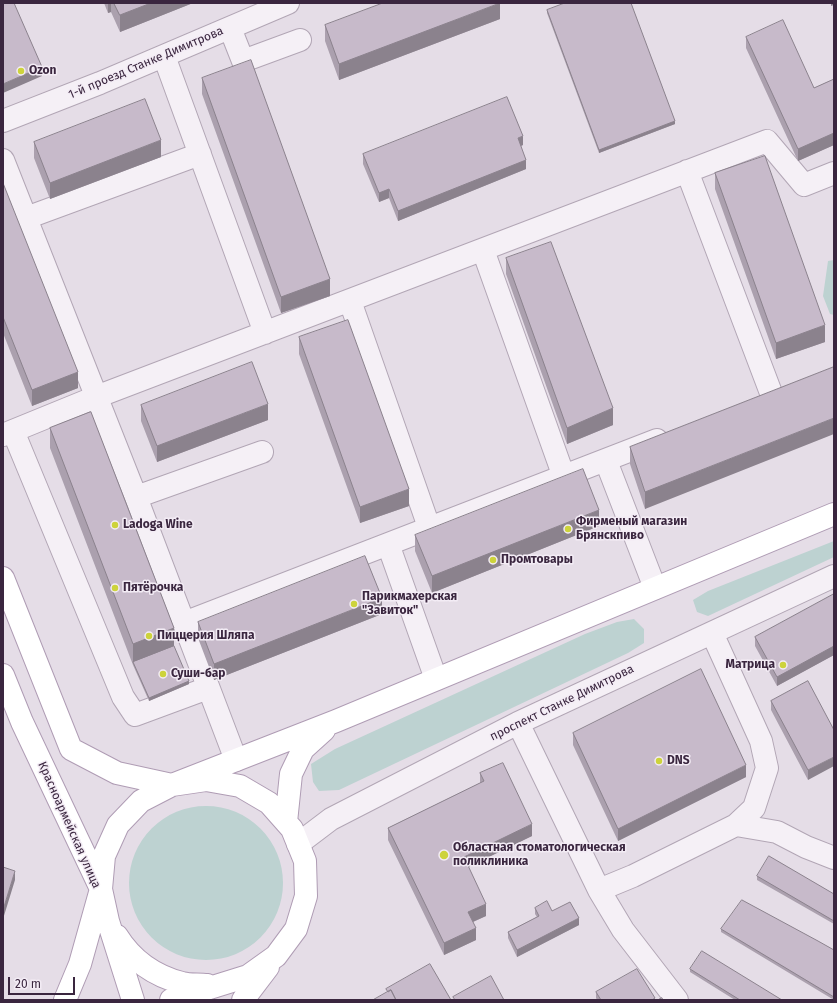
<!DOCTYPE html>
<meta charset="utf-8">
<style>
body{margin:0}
#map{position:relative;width:837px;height:1003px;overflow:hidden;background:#e5dde7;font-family:"Fira Sans",sans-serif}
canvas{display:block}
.frame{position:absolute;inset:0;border:4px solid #3a263f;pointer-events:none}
.scale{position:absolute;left:8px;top:977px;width:67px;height:18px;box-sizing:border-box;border:2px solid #3a263f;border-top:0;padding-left:5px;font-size:12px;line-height:14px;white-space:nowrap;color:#3a263f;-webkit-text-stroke:3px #f3ecf5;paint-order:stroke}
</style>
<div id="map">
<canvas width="837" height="1003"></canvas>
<div class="frame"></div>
<div class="scale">20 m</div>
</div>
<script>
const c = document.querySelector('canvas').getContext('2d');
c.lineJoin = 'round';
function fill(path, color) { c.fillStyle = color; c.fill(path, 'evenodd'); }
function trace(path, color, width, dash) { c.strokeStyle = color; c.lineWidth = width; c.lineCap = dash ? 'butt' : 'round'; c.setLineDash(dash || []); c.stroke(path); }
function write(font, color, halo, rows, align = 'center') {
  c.font = font + ' "Fira Sans",sans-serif'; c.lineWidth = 3; c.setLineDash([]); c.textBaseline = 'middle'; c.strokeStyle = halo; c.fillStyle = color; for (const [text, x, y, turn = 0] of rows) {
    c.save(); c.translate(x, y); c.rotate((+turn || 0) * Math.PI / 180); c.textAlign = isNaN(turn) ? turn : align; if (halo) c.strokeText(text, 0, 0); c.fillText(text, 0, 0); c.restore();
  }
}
fill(new Path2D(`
 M 834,260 L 834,315 L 830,314 L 823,296 L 828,261 Z
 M 834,541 L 834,557 L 708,616 L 697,612 L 693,600 L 708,591 Z
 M 634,619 L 644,629 L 644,643 L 628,653 L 339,790 L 319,791 L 313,782 L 311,764 L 335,749 L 585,634 L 617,622 Z
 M129 883a77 77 0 1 1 154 0a77 77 0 1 1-154 0Z`), '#bdd2d1');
const minor = new Path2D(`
 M 230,28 L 243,61 L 300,40
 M 164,56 L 265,333
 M 3,121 L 100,83 L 288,3
 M 3,160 L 136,497 L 236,760
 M 687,171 L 771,393
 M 26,218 L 200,154
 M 483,250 L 564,477
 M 350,301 L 429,527
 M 13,431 L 123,697 L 135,715 L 208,688
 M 3,435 L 96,397 L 767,141 L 804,185 L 834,173
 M 606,461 L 655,588
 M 136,497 L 262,452
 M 388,544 L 436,679
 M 184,623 L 657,440
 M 518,723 L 599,890 L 623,930 L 677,1000
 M 736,825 L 777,832 L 806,847 L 834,858
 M 298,844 L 331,819 L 518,723 L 834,576
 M 599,890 L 633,876 L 736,825 L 754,808 L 767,768 L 761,741 L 712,633`);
const major = new Path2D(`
 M 3,578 L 71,749 L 117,773 L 172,785 L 206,780 L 240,786 L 269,803 L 292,829 L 305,861 L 306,896 L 296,929 L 276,956 L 248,976 L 171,1000
 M 3,675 L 22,722 L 101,889 L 80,964 L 65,1000
 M 286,822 L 291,774 L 303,749 L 324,730
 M 117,936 C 132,960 155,976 182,983 C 189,985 199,984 207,985
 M 133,1000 L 108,921 L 101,889 L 104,856 L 118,825 L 141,801 L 172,785 L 336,721 L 834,514
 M 243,1000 L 268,967`);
trace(minor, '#b2a6b5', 24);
trace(major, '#af9cb4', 24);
trace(minor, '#f5f0f6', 22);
trace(major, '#fff', 22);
fill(new Path2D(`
 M 104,3 L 193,3 L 120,32 L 111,12 L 108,13 Z
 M 547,10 L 675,124 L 599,153 L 547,13 Z
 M 500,19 L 339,80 L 325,41 L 325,25 Z
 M 746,37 L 814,88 L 834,79 L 834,145 L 798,161 L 746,48 Z
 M 202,78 L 330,296 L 281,313 L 202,94 Z
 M 34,142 L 161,157 L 50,199 L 34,158 Z
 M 523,145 L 521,146 L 526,169 L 398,221 L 389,198 L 379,202 L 363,164 L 363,154 Z
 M 715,173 L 825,342 L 776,359 L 715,189 Z
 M 3,183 L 78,388 L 32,406 L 3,333 Z
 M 506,258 L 613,425 L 567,444 L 506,274 Z
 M 299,337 L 409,506 L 360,523 L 299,354 Z
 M 834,367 L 645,509 L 630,464 L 630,447 Z
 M 141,405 L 268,420 L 157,462 L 141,421 Z
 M 50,428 L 174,646 L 189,684 L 149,701 L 133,665 L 50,448 Z
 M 599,526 L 432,593 L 415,551 L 415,535 Z
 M 834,594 L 834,655 L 777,686 L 755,646 L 755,637 Z
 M 382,614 L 214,680 L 198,638 L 198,622 Z
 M 808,681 L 808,780 L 771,710 L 771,701 Z
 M 573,733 L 746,777 L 618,841 L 573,745 Z
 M 480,773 L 532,836 L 468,867 L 486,916 L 473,922 L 476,940 L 444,955 L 388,840 L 388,828 L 480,783 Z
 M 757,876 L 834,894 L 834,924 L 757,880 Z
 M 535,908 L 552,911 L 579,925 L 517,957 L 508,938 L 508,932 L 537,917 L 535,914 Z
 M 721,929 L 834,950 L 834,1000 L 721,932 Z
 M 690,969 L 782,1000 L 735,1000 L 690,972 Z
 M 596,992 L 655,1000 L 597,1000 L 596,998 Z`), '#aba0ae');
fill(new Path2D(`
 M 108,3 L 111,3 L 111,12 L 108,13 Z
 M 151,3 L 193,3 L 120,32 L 120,15 Z
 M 500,3 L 500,19 L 339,80 L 339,64 Z
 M 831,3 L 834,3 L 834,5 L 831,6 Z
 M 42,67 L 42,76 L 3,93 L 3,84 Z
 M 675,121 L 675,124 L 599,153 L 599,150 Z
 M 834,133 L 834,145 L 798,161 L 798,149 Z
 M 523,136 L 523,145 L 518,147 L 518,138 Z
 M 161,140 L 161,157 L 50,199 L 50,183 Z
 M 526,160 L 526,169 L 398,221 L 398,211 Z
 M 389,189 L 389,198 L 379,202 L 379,193 Z
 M 330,279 L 330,296 L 281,313 L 281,297 Z
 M 825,325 L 825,342 L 776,359 L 776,343 Z
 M 78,372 L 78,388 L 32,406 L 32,390 Z
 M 268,404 L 268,420 L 157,462 L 157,446 Z
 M 613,408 L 613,425 L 567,444 L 567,428 Z
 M 834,418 L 834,434 L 645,509 L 645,492 Z
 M 409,489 L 409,506 L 360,523 L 360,507 Z
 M 599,510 L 599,526 L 432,593 L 432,576 Z
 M 382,598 L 382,614 L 214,680 L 214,664 Z
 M 174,628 L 174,649 L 133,662 L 133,644 Z
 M 834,646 L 834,655 L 777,686 L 777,677 Z
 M 189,681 L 189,684 L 149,701 L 149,698 Z
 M 834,757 L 834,766 L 808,780 L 808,770 Z
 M 746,765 L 746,777 L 618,841 L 618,829 Z
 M 532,824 L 532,836 L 464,869 L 464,857 Z
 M 15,871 L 15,880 L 3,919 L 3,910 Z
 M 486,904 L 486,916 L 468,924 L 468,912 Z
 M 579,918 L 579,925 L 517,957 L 517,950 Z
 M 476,928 L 476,940 L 444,955 L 444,943 Z`), '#8b828d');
const building = new Path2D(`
 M 3,3 L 14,3 L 42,67 L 3,84 Z
 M 114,3 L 151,3 L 120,15 Z
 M 383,3 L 500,3 L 339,64 L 325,25 Z
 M 565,3 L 631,3 L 675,121 L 599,150 L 547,10 Z
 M 783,20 L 814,88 L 834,79 L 834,133 L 798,149 L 746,37 Z
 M 251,60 L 330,279 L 281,297 L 202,78 Z
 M 507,97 L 523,136 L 518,138 L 526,160 L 398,211 L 389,189 L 379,193 L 363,154 Z
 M 145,99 L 161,140 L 50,183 L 34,142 Z
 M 765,156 L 825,325 L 776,343 L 715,173 Z
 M 3,183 L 78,372 L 32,390 L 3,317 Z
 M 551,242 L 613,408 L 567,428 L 506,258 Z
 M 348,320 L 409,489 L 360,507 L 299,337 Z
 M 252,362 L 268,404 L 157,446 L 141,405 Z
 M 834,367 L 834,418 L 645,492 L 630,447 Z
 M 91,412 L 174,628 L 133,644 L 50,428 Z
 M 583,469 L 599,510 L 432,576 L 415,535 Z
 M 365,556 L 382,598 L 214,664 L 198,622 Z
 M 834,594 L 834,646 L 777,677 L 755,637 Z
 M 174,646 L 189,681 L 149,698 L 133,662 Z
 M 701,669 L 746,765 L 618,829 L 573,733 Z
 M 808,681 L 834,730 L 834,757 L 808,770 L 771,701 Z
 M 503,763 L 532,824 L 464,857 L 486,904 L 468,912 L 476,928 L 444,943 L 388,828 L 484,781 L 480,773 Z
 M 769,856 L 834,894 L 834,921 L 757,876 Z
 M 3,867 L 15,871 L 3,910 Z
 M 742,900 L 818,941 L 834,950 L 834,997 L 721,929 Z
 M 547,901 L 552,911 L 570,902 L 579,918 L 517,950 L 508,932 L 539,916 L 535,908 Z
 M 702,951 L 782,1000 L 740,1000 L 690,969 Z
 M 430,964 L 451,1000 L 396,1000 L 391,990 L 388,992 L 386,989 Z
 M 637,969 L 655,998 L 652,1000 L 601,1000 L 596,992 Z
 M 491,976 L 504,1000 L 455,1000 L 453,997 Z
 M 391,990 L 396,1000 L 373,1000 Z
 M 662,998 L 663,1000 L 658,1000 Z`);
fill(building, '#c7baca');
trace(building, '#8b828d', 1);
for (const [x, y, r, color] of [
 [21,71,4,"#cdd33b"],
 [115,525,4,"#cdd33b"],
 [568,529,4,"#cdd33b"],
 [493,560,4,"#cdd33b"],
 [115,588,4,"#cdd33b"],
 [354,604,4,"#cdd33b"],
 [149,636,4,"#cdd33b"],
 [783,665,4,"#cdd33b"],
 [163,674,4,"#cdd33b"],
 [659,761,4,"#cdd33b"],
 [444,855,5,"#cdd33b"]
]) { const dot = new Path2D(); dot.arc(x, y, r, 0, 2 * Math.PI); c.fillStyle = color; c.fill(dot); trace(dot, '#f3ecf5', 1.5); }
write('12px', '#3a263f', '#f3ecf5', [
 ["1-й проезд Станке Димитрова",146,63,-23],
 ["проспект Станке Димитрова",562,703,-26],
 ["Красноармейская улица",69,825,66]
]);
write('bold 12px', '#3a263f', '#f3ecf5', [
 ["Ozon",29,71],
 ["Фирменый магазин",576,522],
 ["Брянскпиво",576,536],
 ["Ladoga Wine",123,525],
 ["Промтовары",501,560],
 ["Пятёрочка",123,588],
 ["Парикмахерская",362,597],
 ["\"Завиток\"",362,611],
 ["Пиццерия Шляпа",157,636],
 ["Матрица",775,665,"right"],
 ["Суши-бар",171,674],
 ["DNS",667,761],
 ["Областная стоматологическая",453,848],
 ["поликлиника",453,862]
], 'left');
</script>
